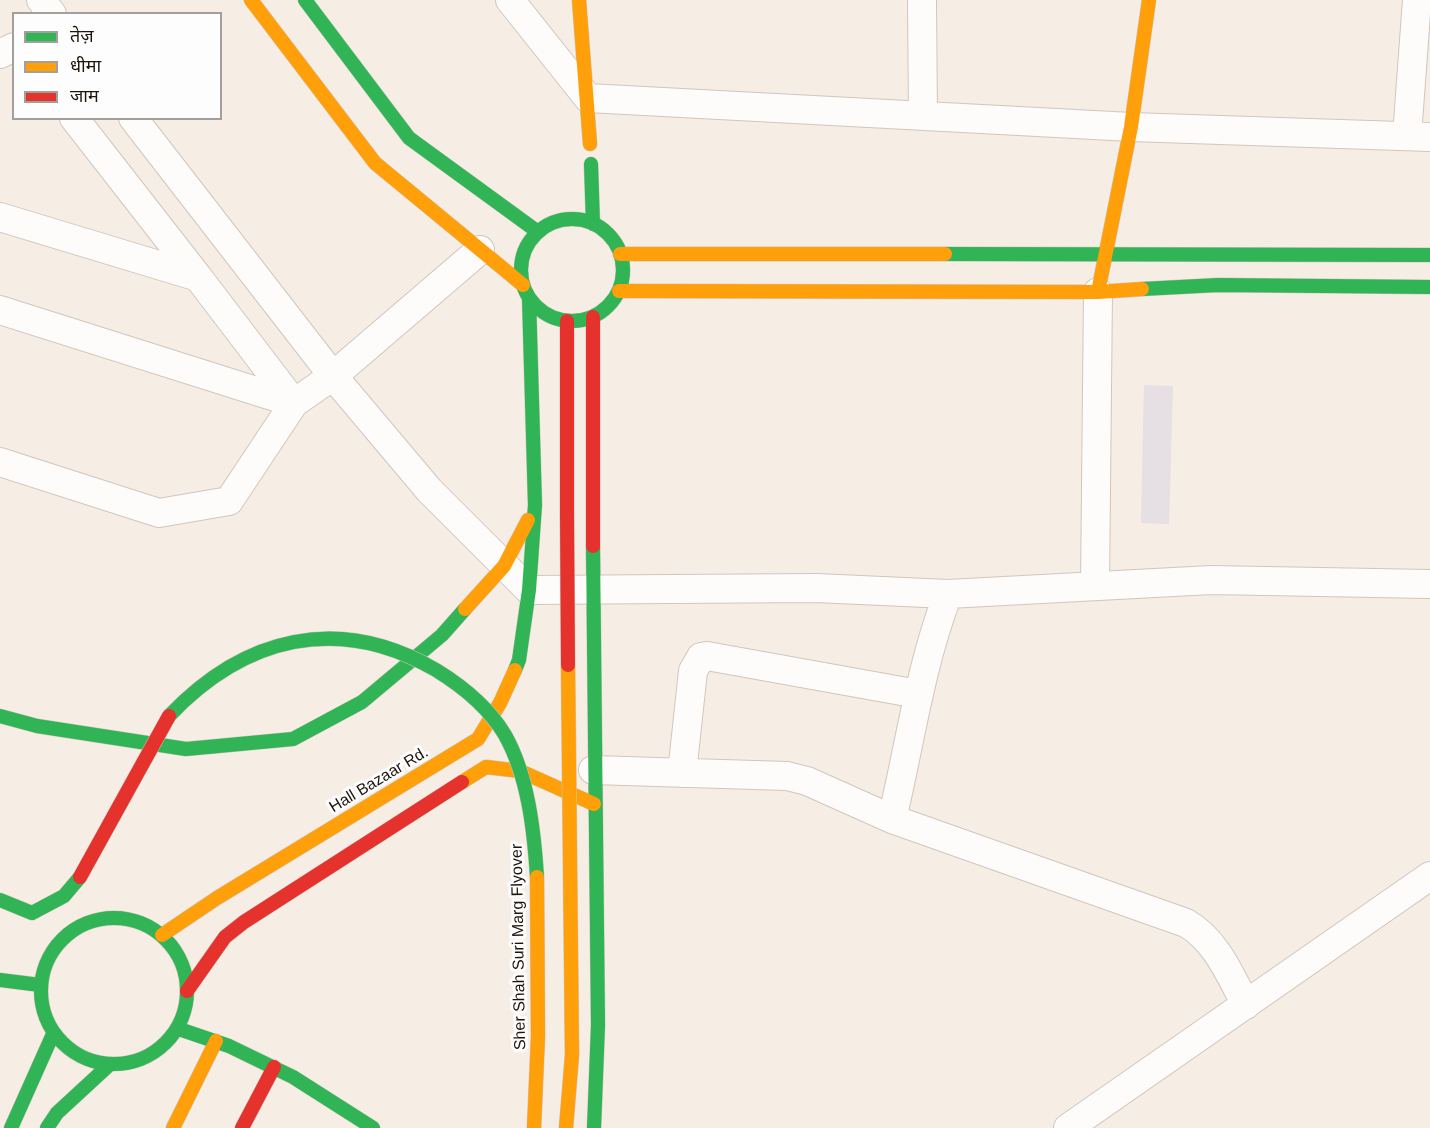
<!DOCTYPE html>
<meta charset="utf-8">
<style>
body{margin:0}
#map{position:relative;width:1430px;height:1128px;overflow:hidden;background:#f6ede5;font-family:Arial,"Noto Sans Devanagari",sans-serif}
canvas{display:block}
.legend{position:absolute;left:12px;top:12px;width:210px;height:108px;box-sizing:border-box;background:#fdfdfd;border:2px solid #a3a09c;margin:0;padding:8px 10px;list-style:none;font-size:18px;color:#1d140b}
.legend li{display:flex;align-items:center;gap:12px;height:30px}
.legend b{width:30px;border:2px solid #a3a09c}
</style>
<div id="map">
<canvas width="1430" height="1128"></canvas>
<ul class="legend">
<li><b style="height:8px;background:#30b455"></b>तेज़</li>
<li><b style="height:8px;background:#ff9f0a"></b>धीमा</li>
<li><b style="height:8px;background:#e5322d"></b>जाम</li>
</ul>
</div>
<script>
const c = document.querySelector('canvas').getContext('2d');
c.lineJoin = 'round';
function fill(path, color) { c.fillStyle = color; c.fill(path, 'evenodd'); }
function trace(path, color, width, dash) { c.strokeStyle = color; c.lineWidth = width; c.lineCap = dash ? 'butt' : 'round'; c.setLineDash(dash || []); c.stroke(path); }
function write(font, color, halo, rows, align = 'center') {
  c.font = font + ' Arial,sans-serif'; c.lineWidth = 6; c.setLineDash([]); c.textBaseline = 'middle'; c.strokeStyle = halo; c.fillStyle = color; for (const [text, x, y, turn = 0] of rows) {
    c.save(); c.translate(x, y); c.rotate((+turn || 0) * Math.PI / 180); c.textAlign = isNaN(turn) ? turn : align; if (halo) c.strokeText(text, 0, 0); c.fillText(text, 0, 0); c.restore();
  }
}
fill(new Path2D(`
 M 1144,385 L 1173,386 L 1169,524 L 1141,523 Z`), '#e6dfe4');
const street = new Path2D(`
 M 41,0 L 52,14
 M 510,0 L 588,98 L 1131,127 L 1430,137
 M 922,0 L 923,115
 M 0,54 L 14,47
 M 74,118 L 198,277
 M 133,118 L 333,376 L 429,490 L 529,590 L 816,588 L 948,594 L 1211,580 L 1430,584
 M 1407,136 L 1417,0
 M 0,217 L 198,277 L 294,403 L 229,501 L 159,513 L 0,462
 M 0,310 L 294,403 L 333,376 L 480,250
 M 1095,586 L 1098,292
 M 593,770 L 787,776 L 807,781 L 892,819 L 1186,923 C 1216,940 1230,975 1246,1005
 M 682,773 L 693,671 L 701,657 L 707,656 L 918,694
 M 892,819 C 910,744 920,667 948,594
 M 1068,1128 L 1430,876`);
const fast = new Path2D(`
 M 305,0 L 409,138 L 538,232
 M 591,164 L 593,224
 M521 270a51 51 0 1 1 102 0a51 51 0 1 1-102 0Z
 M 945,254 L 1430,255
 M 1142,289 L 1218,285 L 1430,287
 M 593,546 L 598,1025 L 594,1128
 M 515,670 L 519,660 L 529,590 L 535,505 L 529,298
 M 0,716 L 37,726 L 186,749 L 293,739 L 362,702 L 442,635 L 465,609
 M 0,900 L 32,913
 M 32,913 L 64,896 L 80,877
 M41 991a73 73 0 1 1 146 0a73 73 0 1 1-146 0Z
 M 0,980 L 40,985
 M 179,1029 L 229,1046 L 293,1077 L 373,1128
 M 11,1128 L 53,1034
 M 47,1128 L 57,1113 L 108,1066`);
const slow = new Path2D(`
 M 251,0 L 375,163 L 523,285
 M 579,0 L 590,144
 M 620,254 L 945,254
 M 619,291 L 1098,292 L 1142,289
 M 1098,292 L 1131,127 L 1149,0
 M 465,609 L 504,566 L 528,520
 M 462,782 L 486,767 L 520,771 L 594,804
 M 162,935 L 217,898 L 478,739 L 500,703 L 515,670
 M 173,1128 L 216,1041`);
const jam = new Path2D(`
 M 593,317 L 593,546
 M 567,321 L 567,515
 M 187,991 L 225,937 L 244,922 L 462,782
 M 242,1128 L 274,1067`);
trace(street, '#d0c6be', 30);
trace(fast, '#d0c6be', 15);
trace(slow, '#d0c6be', 15);
trace(jam, '#d0c6be', 15);
trace(street, '#fefcfb', 28);
trace(fast, '#30b455', 14);
trace(slow, '#ff9f0a', 14);
trace(jam, '#e5322d', 14);
const fastBridge = new Path2D(`
 M 169,716 C 244,637 338,613 436,670 C 462,686 489,708 505,735 C 528,776 534,830 537,877`);
const slowBridge = new Path2D(`
 M 534,1128 L 538,1036 L 537,877
 M 566,1128 L 572,1055 L 568,665`);
const jamBridge = new Path2D(`
 M 567,515 L 568,665
 M 80,877 L 169,716`);
trace(fastBridge, '#d0c6be', 15, []);
trace(slowBridge, '#d0c6be', 15, []);
trace(jamBridge, '#d0c6be', 15, []);
trace(fastBridge, '#30b455', 14);
trace(slowBridge, '#ff9f0a', 14);
trace(jamBridge, '#e5322d', 14);
write('16px', '#1d140b', '#fdfdfd', [
 ["Hall Bazaar Rd.",379,780,-31],
 ["Sher Shah Suri Marg Flyover",519,947,-91]
]);
</script>
